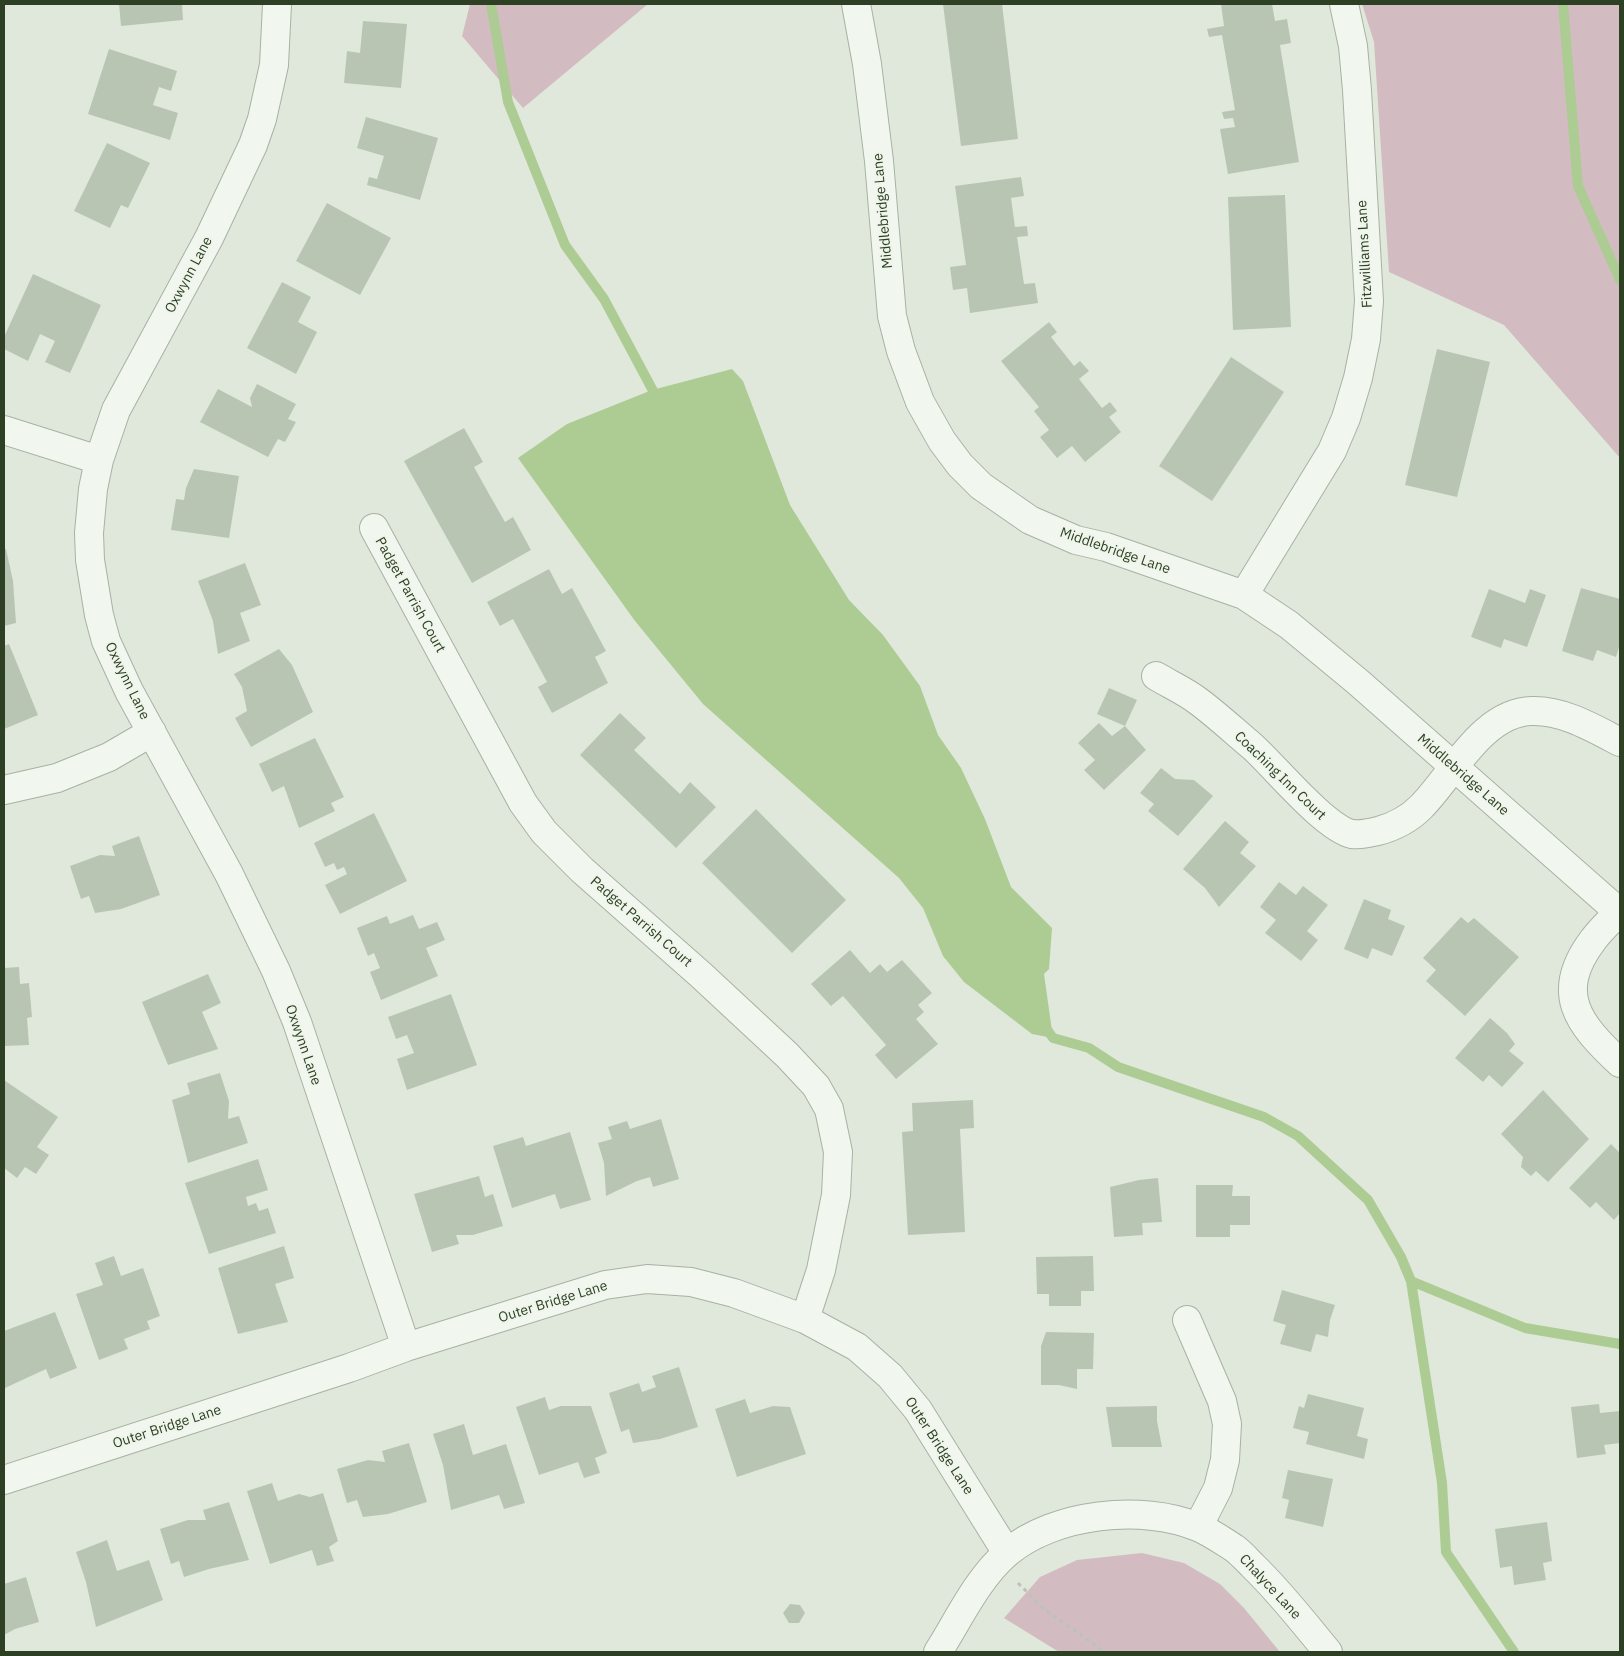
<!DOCTYPE html>
<style>
body{margin:0}
#map{position:relative;width:1624px;height:1656px;overflow:hidden;background:#e0e8dc;font-family:"IBM Plex Sans",sans-serif}
canvas{display:block}
.frame{position:absolute;inset:0;border:5px solid #2d4024;pointer-events:none}
</style>
<div id="map">
<canvas width="1624" height="1656"></canvas>
<div class="frame"></div>
</div>
<script>
const c = document.querySelector('canvas').getContext('2d');
c.lineJoin = 'round';
function fill(path, color) { c.fillStyle = color; c.fill(path, 'evenodd'); }
function trace(path, color, width, dash) { c.strokeStyle = color; c.lineWidth = width; c.lineCap = dash ? 'butt' : 'round'; c.setLineDash(dash || []); c.stroke(path); }
function write(font, color, halo, rows, align = 'center') {
  c.font = font + ' "IBM Plex Sans",sans-serif'; c.lineWidth = 4; c.setLineDash([]); c.textBaseline = 'middle'; c.strokeStyle = halo; c.fillStyle = color; for (const [text, x, y, turn = 0] of rows) {
    c.save(); c.translate(x, y); c.rotate((+turn || 0) * Math.PI / 180); c.textAlign = isNaN(turn) ? turn : align; if (halo) c.strokeText(text, 0, 0); c.fillText(text, 0, 0); c.restore();
  }
}
fill(new Path2D(`
 M 470,4 L 648,4 L 523,108 L 462,36 Z
 M 1362,4 L 1620,4 L 1620,458 L 1504,325 L 1389,272 L 1374,42 Z
 M 1142,1553 L 1184,1563 L 1220,1584 L 1244,1608 L 1280,1652 L 1059,1652 L 1004,1618 L 1040,1577 L 1077,1560 Z`), '#d3bcc1');
fill(new Path2D(`
 M 732,369 L 743,381 L 790,505 L 849,600 L 883,635 L 920,686 L 938,735 L 961,768 L 985,819 L 1011,887 L 1052,928 L 1049,969 L 1044,974 L 1053,1038 L 1032,1034 L 964,982 L 943,956 L 923,908 L 899,878 L 703,704 L 635,621 L 518,458 L 567,424 L 652,390 Z`), '#accc93');
trace(new Path2D(`
 M 491,4 L 508,102 L 565,245 L 604,299 L 659,402
 M 1563,4 L 1578,186 L 1620,280
 M 1046,1028 L 1053,1038 L 1089,1048 L 1118,1067 L 1264,1117 L 1298,1136 L 1368,1200 L 1401,1257 L 1411,1281 L 1442,1483 L 1446,1552 L 1514,1652
 M 1411,1281 L 1525,1328 L 1620,1344`), '#accc93', 10);
fill(new Path2D(`
 M 119,4 L 182,4 L 183,20 L 121,26 Z
 M 943,4 L 1002,4 L 1018,139 L 961,146 Z
 M 1221,4 L 1272,4 L 1275,21 L 1287,19 L 1291,43 L 1280,45 L 1299,162 L 1228,174 L 1220,129 L 1235,127 L 1233,118 L 1224,119 L 1222,112 L 1235,110 L 1222,35 L 1209,37 L 1207,29 L 1224,26 Z
 M 363,21 L 407,24 L 401,88 L 344,83 L 347,51 L 360,53 Z
 M 109,49 L 177,71 L 171,91 L 159,87 L 153,105 L 178,113 L 170,140 L 88,114 Z
 M 366,117 L 438,138 L 420,200 L 367,185 L 369,177 L 377,179 L 384,156 L 357,148 Z
 M 107,143 L 150,163 L 128,208 L 121,205 L 110,228 L 74,211 Z
 M 1021,177 L 1024,196 L 1011,198 L 1015,227 L 1027,226 L 1028,236 L 1017,237 L 1024,284 L 1035,283 L 1038,303 L 970,313 L 967,288 L 953,290 L 950,267 L 966,265 L 955,186 Z
 M 1285,195 L 1291,327 L 1233,330 L 1228,197 Z
 M 327,203 L 391,238 L 360,295 L 296,261 Z
 M 33,274 L 101,305 L 70,373 L 45,362 L 55,341 L 40,334 L 28,361 L 4,349 L 4,337 Z
 M 282,282 L 311,297 L 298,322 L 317,332 L 296,374 L 247,348 Z
 M 1049,322 L 1057,332 L 1051,337 L 1074,366 L 1080,361 L 1089,371 L 1079,379 L 1102,408 L 1110,402 L 1117,411 L 1109,417 L 1121,432 L 1085,462 L 1072,446 L 1057,458 L 1040,437 L 1049,430 L 1034,411 L 1039,407 L 1001,361 Z
 M 1437,349 L 1490,362 L 1457,497 L 1405,485 Z
 M 1231,357 L 1284,392 L 1212,501 L 1159,466 Z
 M 257,384 L 296,404 L 288,419 L 296,422 L 285,442 L 278,439 L 268,457 L 200,422 L 218,389 L 252,407 L 250,398 Z
 M 464,428 L 483,462 L 474,467 L 489,494 L 505,522 L 513,517 L 531,550 L 472,583 L 404,461 Z
 M 194,469 L 239,476 L 229,538 L 171,530 L 176,499 L 184,500 L 186,488 Z
 M 4,549 L 6,549 L 13,581 L 16,623 L 4,626 Z
 M 245,563 L 261,605 L 240,613 L 250,641 L 218,654 L 213,621 L 198,581 Z
 M 549,569 L 562,594 L 572,588 L 606,651 L 595,657 L 608,683 L 552,713 L 538,687 L 547,682 L 513,619 L 500,626 L 487,602 Z
 M 1581,588 L 1620,599 L 1620,644 L 1616,657 L 1597,650 L 1593,661 L 1562,651 Z
 M 1489,589 L 1525,603 L 1530,589 L 1546,595 L 1527,647 L 1504,639 L 1501,648 L 1471,637 Z
 M 9,644 L 38,715 L 4,729 L 4,646 Z
 M 279,649 L 292,665 L 313,712 L 251,747 L 235,718 L 247,711 L 242,687 L 234,674 Z
 M 1109,688 L 1137,700 L 1125,726 L 1097,714 Z
 M 620,713 L 646,738 L 634,750 L 680,794 L 690,782 L 716,807 L 676,848 L 580,755 Z
 M 1099,723 L 1112,736 L 1125,726 L 1146,750 L 1104,790 L 1084,770 L 1095,760 L 1078,743 Z
 M 315,738 L 344,797 L 331,803 L 335,811 L 299,828 L 284,786 L 272,792 L 259,764 Z
 M 1161,768 L 1175,779 L 1194,780 L 1213,796 L 1178,836 L 1148,811 L 1154,804 L 1140,793 Z
 M 756,809 L 846,900 L 792,953 L 702,863 Z
 M 374,813 L 407,881 L 340,914 L 325,885 L 347,874 L 344,867 L 337,870 L 334,863 L 325,867 L 314,843 Z
 M 1225,821 L 1249,842 L 1240,853 L 1256,866 L 1219,907 L 1205,888 L 1183,869 Z
 M 139,836 L 160,895 L 121,909 L 95,913 L 89,896 L 81,899 L 70,866 L 100,855 L 115,856 L 112,846 Z
 M 1279,882 L 1296,895 L 1303,886 L 1328,905 L 1307,931 L 1318,940 L 1301,961 L 1265,933 L 1276,920 L 1260,907 Z
 M 1364,899 L 1391,910 L 1388,919 L 1405,926 L 1392,956 L 1372,948 L 1368,959 L 1344,949 Z
 M 413,915 L 419,929 L 437,922 L 445,940 L 426,948 L 438,976 L 381,1000 L 370,972 L 380,968 L 374,953 L 368,956 L 357,928 L 387,916 L 390,924 Z
 M 1461,917 L 1468,923 L 1474,918 L 1519,957 L 1465,1016 L 1426,981 L 1436,970 L 1423,958 Z
 M 850,950 L 870,973 L 880,964 L 887,972 L 902,960 L 932,993 L 918,1005 L 924,1012 L 916,1019 L 938,1044 L 896,1079 L 875,1055 L 886,1045 L 843,996 L 831,1006 L 811,984 Z
 M 19,967 L 20,984 L 29,983 L 32,1017 L 27,1018 L 29,1045 L 4,1046 L 4,968 Z
 M 208,974 L 221,1003 L 202,1012 L 218,1049 L 168,1065 L 142,1002 Z
 M 451,994 L 477,1065 L 407,1090 L 397,1059 L 414,1053 L 407,1035 L 396,1039 L 388,1017 Z
 M 1490,1018 L 1507,1033 L 1515,1044 L 1509,1051 L 1524,1063 L 1502,1087 L 1489,1075 L 1483,1082 L 1455,1058 Z
 M 220,1073 L 229,1101 L 228,1119 L 239,1116 L 248,1143 L 188,1163 L 172,1100 L 190,1094 L 187,1083 Z
 M 4,1080 L 58,1117 L 37,1147 L 49,1155 L 36,1174 L 25,1167 L 17,1178 L 4,1168 Z
 M 1543,1090 L 1589,1139 L 1548,1182 L 1536,1171 L 1531,1176 L 1521,1167 L 1523,1157 L 1501,1134 Z
 M 973,1100 L 974,1128 L 960,1129 L 965,1232 L 908,1235 L 902,1132 L 913,1131 L 912,1103 Z
 M 661,1119 L 679,1179 L 653,1187 L 650,1177 L 637,1181 L 606,1196 L 604,1163 L 598,1143 L 612,1139 L 608,1127 L 627,1121 L 630,1129 Z
 M 570,1132 L 591,1200 L 560,1209 L 555,1194 L 512,1208 L 493,1146 L 523,1137 L 526,1146 Z
 M 1611,1144 L 1620,1153 L 1620,1213 L 1614,1220 L 1596,1202 L 1590,1208 L 1569,1188 Z
 M 258,1159 L 268,1190 L 246,1197 L 248,1206 L 256,1203 L 259,1211 L 268,1208 L 276,1233 L 209,1254 L 185,1183 Z
 M 479,1176 L 485,1197 L 493,1194 L 503,1226 L 473,1235 L 456,1235 L 459,1244 L 432,1252 L 414,1194 Z
 M 1158,1178 L 1162,1222 L 1142,1223 L 1143,1235 L 1114,1237 L 1110,1187 L 1139,1180 Z
 M 1196,1185 L 1233,1185 L 1232,1196 L 1250,1196 L 1250,1225 L 1230,1225 L 1230,1237 L 1196,1237 Z
 M 284,1246 L 294,1278 L 275,1284 L 288,1322 L 238,1334 L 218,1268 Z
 M 114,1256 L 121,1276 L 143,1268 L 160,1316 L 147,1321 L 150,1329 L 124,1339 L 128,1349 L 99,1360 L 76,1294 L 103,1285 L 95,1263 Z
 M 1093,1256 L 1094,1291 L 1081,1291 L 1081,1306 L 1049,1306 L 1049,1294 L 1037,1294 L 1036,1257 Z
 M 1282,1290 L 1335,1305 L 1330,1320 L 1328,1337 L 1316,1334 L 1311,1352 L 1280,1344 L 1286,1325 L 1273,1321 Z
 M 55,1312 L 77,1368 L 50,1379 L 46,1369 L 5,1388 L 4,1331 Z
 M 1046,1332 L 1094,1333 L 1093,1369 L 1077,1369 L 1077,1389 L 1059,1385 L 1041,1385 L 1041,1346 Z
 M 679,1367 L 698,1427 L 660,1439 L 633,1443 L 629,1429 L 621,1432 L 609,1393 L 639,1383 L 642,1392 L 656,1387 L 652,1376 Z
 M 1308,1394 L 1364,1408 L 1357,1436 L 1368,1439 L 1364,1459 L 1306,1444 L 1309,1432 L 1293,1428 L 1299,1406 L 1304,1408 Z
 M 545,1397 L 549,1410 L 561,1406 L 591,1406 L 607,1453 L 595,1458 L 600,1473 L 584,1478 L 578,1462 L 539,1475 L 516,1407 Z
 M 745,1399 L 750,1413 L 773,1406 L 790,1407 L 806,1454 L 737,1477 L 715,1409 Z
 M 1599,1404 L 1600,1413 L 1620,1411 L 1620,1443 L 1604,1445 L 1606,1454 L 1577,1458 L 1571,1407 Z
 M 1157,1406 L 1157,1421 L 1162,1447 L 1112,1447 L 1106,1407 Z
 M 464,1424 L 473,1455 L 506,1444 L 525,1503 L 504,1509 L 499,1495 L 451,1510 L 443,1465 L 433,1434 Z
 M 409,1443 L 427,1502 L 388,1514 L 363,1517 L 357,1500 L 347,1503 L 337,1469 L 368,1460 L 385,1462 L 382,1451 Z
 M 1288,1470 L 1333,1479 L 1323,1527 L 1285,1518 L 1289,1500 L 1282,1498 Z
 M 272,1483 L 278,1501 L 299,1494 L 310,1497 L 323,1493 L 338,1541 L 329,1547 L 334,1561 L 317,1566 L 312,1550 L 270,1564 L 247,1491 Z
 M 229,1502 L 249,1560 L 209,1569 L 184,1577 L 179,1561 L 171,1564 L 160,1529 L 188,1520 L 206,1520 L 203,1510 Z
 M 1547,1522 L 1552,1561 L 1543,1563 L 1546,1580 L 1514,1585 L 1512,1566 L 1500,1568 L 1495,1529 Z
 M 107,1540 L 117,1571 L 149,1560 L 163,1600 L 96,1627 L 86,1582 L 76,1552 Z
 M 26,1577 L 39,1622 L 15,1629 L 4,1635 L 4,1584 Z
 M 790,1604 L 800,1605 L 805,1613 L 799,1623 L 789,1623 L 783,1613 Z`), '#b9c5b3');
const minor = new Path2D(`
 M 277,4 L 274,65 L 262,119 L 253,145 L 209,238 L 116,410 L 99,460 L 93,489 L 89,533 L 90,560 L 99,615 L 106,641 L 129,691 L 229,874 L 276,971 L 297,1022 L 406,1347
 M 856,4 L 867,64 L 879,161 L 892,316 L 901,351 L 920,402 L 942,441 L 960,465 L 981,486 L 1030,520 L 1076,540 L 1106,547 L 1244,595 L 1289,625 L 1358,682 L 1620,913
 M 4,430 L 99,460
 M 374,528 L 523,803 L 544,832 L 582,870 L 701,975 L 787,1055 L 816,1086 L 829,1109 L 838,1152 L 836,1195 L 821,1270 L 805,1319
 M 1244,595 L 1332,451 L 1346,418 L 1358,378 L 1366,339 L 1369,301 L 1357,90 L 1353,46 L 1344,4
 M 1156,676 C 1169,684 1185,691 1198,701 C 1217,715 1235,732 1253,747 C 1276,768 1325,828 1352,834 C 1361,835 1370,833 1378,831 C 1393,827 1409,819 1421,807 C 1452,776 1482,712 1532,711 C 1563,710 1593,728 1620,742
 M 4,790 L 57,778 L 109,757 L 152,732
 M 1619,912 C 1610,921 1600,930 1593,940 C 1553,993 1578,1024 1620,1063
 M 1187,1320 L 1222,1401 L 1227,1424 L 1225,1460 L 1218,1488 L 1198,1527
 M 4,1480 L 349,1368 L 406,1347 L 605,1285 L 647,1279 L 691,1282 L 734,1293 L 805,1319 L 857,1347 L 890,1376 L 918,1410 L 1007,1553
 M 938,1652 C 959,1619 977,1579 1007,1553 C 1054,1513 1142,1504 1198,1527 C 1210,1532 1223,1541 1234,1548 C 1241,1553 1247,1560 1253,1566 C 1281,1593 1304,1623 1328,1652`);
trace(minor, '#a7b2a1', 30);
trace(new Path2D(`
 M 1018,1583 L 1044,1609 L 1105,1652`), '#bac3b6', 3, [4, 4]);
trace(minor, '#f1f6ef', 28);
write('14px', '#2d4024', '#eff5eb', [
 ["Middlebridge Lane",883,211,-95],
 ["Fitzwilliams Lane",1365,254,-93],
 ["Oxwynn Lane",189,275,-62],
 ["Middlebridge Lane",1115,551,19],
 ["Padget Parrish Court",410,595,61],
 ["Oxwynn Lane",127,681,64],
 ["Middlebridge Lane",1463,775,41],
 ["Coaching Inn Court",1280,776,44],
 ["Padget Parrish Court",641,922,41],
 ["Oxwynn Lane",303,1045,71],
 ["Outer Bridge Lane",553,1302,-17],
 ["Outer Bridge Lane",167,1427,-18],
 ["Outer Bridge Lane",939,1446,57],
 ["Chalyce Lane",1270,1587,47]
]);
</script>
